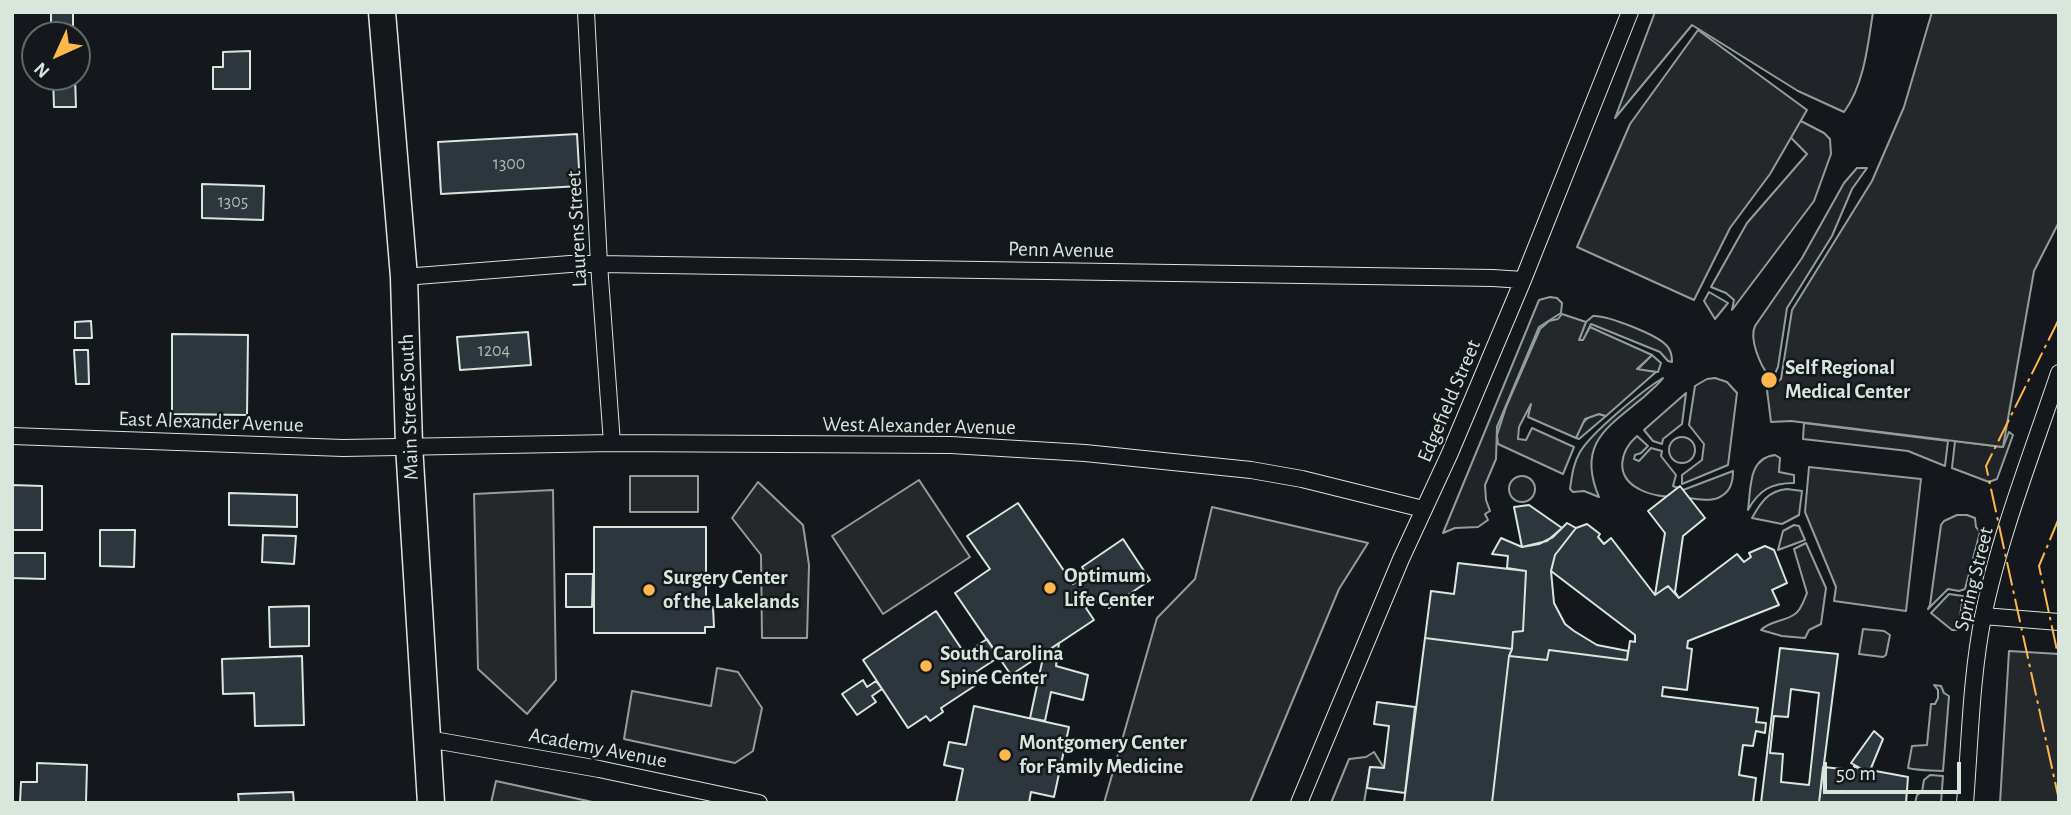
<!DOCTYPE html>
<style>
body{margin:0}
#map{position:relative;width:2071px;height:815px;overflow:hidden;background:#14181c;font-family:"Alegreya Sans",sans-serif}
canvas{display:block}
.frame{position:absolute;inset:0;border:14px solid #d8e6dc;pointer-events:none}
.north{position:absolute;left:21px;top:21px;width:70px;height:70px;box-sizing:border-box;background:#14181c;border:2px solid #626a69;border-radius:50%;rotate:225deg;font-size:19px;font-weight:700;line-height:28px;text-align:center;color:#d8e6dc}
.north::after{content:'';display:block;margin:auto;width:24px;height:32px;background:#ffb74d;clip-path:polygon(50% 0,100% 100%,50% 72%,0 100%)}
.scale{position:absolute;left:1823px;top:762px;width:138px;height:32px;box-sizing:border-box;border:4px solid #d8e6dc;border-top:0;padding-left:9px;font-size:21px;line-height:24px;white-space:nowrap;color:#d8e6dc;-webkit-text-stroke:5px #14181c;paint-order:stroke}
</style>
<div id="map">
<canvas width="2071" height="815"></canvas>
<div class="frame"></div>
<div class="north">N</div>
<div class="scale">50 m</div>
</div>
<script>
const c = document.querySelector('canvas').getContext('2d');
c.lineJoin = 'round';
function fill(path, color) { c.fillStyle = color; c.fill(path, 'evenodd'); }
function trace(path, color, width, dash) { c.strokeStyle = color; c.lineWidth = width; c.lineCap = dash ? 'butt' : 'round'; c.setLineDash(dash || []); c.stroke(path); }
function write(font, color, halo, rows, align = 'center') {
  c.font = font + ' "Alegreya Sans",sans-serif'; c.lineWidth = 5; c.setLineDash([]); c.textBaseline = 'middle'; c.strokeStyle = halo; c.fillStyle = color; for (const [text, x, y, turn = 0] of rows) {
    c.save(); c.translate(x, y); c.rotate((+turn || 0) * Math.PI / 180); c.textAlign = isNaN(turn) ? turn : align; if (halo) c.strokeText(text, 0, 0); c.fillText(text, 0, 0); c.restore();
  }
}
const green = new Path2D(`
 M 1655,12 L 1873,12 C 1868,45 1864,85 1844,112 L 1798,91 L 1692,25 L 1615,118 Z
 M 1747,93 L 1824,133 L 1830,139 L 1831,154 L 1814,201 L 1732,310 L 1734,300 L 1726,293 L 1711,287 L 1747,223 L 1807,154 Z
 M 1857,168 L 1867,168 L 1852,189 L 1832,236 L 1787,308 L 1778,367 L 1774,376 L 1769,376 C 1760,365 1749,339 1755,326 L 1802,258 L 1844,183 Z
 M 1709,292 L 1728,303 L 1715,319 L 1704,301 Z
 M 1550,297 L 1557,298 L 1562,303 L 1561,313 L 1539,327 L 1497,427 L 1496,459 L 1485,485 L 1486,500 L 1490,511 L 1485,514 L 1488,520 L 1478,527 L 1455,528 L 1443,533 L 1539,300 Z
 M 1593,316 C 1607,315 1658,335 1667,346 C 1671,350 1672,356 1672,362 L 1668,361 L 1660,352 L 1591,324 L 1583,341 L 1579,340 L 1586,322 Z
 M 1652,355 L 1661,363 L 1658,372 L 1637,370 Z
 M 1663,378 C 1660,383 1651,390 1645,396 C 1608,427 1576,443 1599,497 L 1584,491 L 1573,492 L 1570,489 C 1572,476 1573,464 1580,452 C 1592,432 1643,390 1663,378 Z
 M 1715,378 L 1727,382 L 1737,393 L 1728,465 L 1682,484 L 1682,475 L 1702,460 L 1704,444 L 1689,425 L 1695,386 L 1707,379 Z
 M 1686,393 L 1682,424 L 1663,439 L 1662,444 L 1653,441 L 1644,430 Z
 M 1599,414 L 1606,416 L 1579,439 L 1576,438 C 1581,425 1584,416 1599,414 Z
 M 1804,423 L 1948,441 L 1945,466 L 1908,451 L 1803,439 Z
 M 2009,432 L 2013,435 L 1997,479 L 1989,482 L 1952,468 L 1955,441 L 2003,447 Z
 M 1637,436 L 1648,446 L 1641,453 L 1635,455 L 1634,459 L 1639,461 L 1651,448 L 1662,451 L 1661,456 L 1676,475 L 1673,486 L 1683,490 L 1733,471 C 1733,480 1731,490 1723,495 C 1713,503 1699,499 1687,498 C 1671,497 1653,497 1639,489 C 1614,476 1620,451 1637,436 Z
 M1669 450a13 13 0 1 1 26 0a13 13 0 1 1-26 0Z
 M 1775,455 L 1780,458 L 1779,472 L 1794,475 L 1794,483 C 1771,483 1759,490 1748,510 C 1751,488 1748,458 1775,455 Z
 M1509 489a13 13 0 1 1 26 0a13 13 0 1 1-26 0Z
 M 1787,489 L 1802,491 L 1799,515 L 1782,524 L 1752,518 C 1761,502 1768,491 1787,489 Z
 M 1957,515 L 1967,515 L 1975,518 L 1976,527 L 1980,532 L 1965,589 L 1959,591 L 1948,589 L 1928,609 L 1930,605 L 1941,525 L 1944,521 Z
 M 1794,525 L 1799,526 L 1805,540 L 1778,550 L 1783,531 Z
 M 1806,543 L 1826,588 L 1821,624 L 1809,630 L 1805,638 L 1782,636 L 1761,630 C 1771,620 1784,622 1795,614 C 1801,610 1804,600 1807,593 L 1794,549 Z
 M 1949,594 L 1963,596 L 1958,630 L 1952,630 L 1931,613 Z
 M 1863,629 L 1884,631 L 1890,635 L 1886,655 L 1883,657 L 1859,654 Z
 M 1934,685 L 1941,686 L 1944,693 L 1949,696 L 1943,771 C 1930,770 1921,771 1908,768 L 1912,746 L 1927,745 L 1931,704 L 1935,704 L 1938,698 L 1938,690 Z
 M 1374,752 L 1384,768 L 1370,767 L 1364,803 L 1331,803 L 1349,759 L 1366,757 Z
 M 1930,775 L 1943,776 L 1941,803 L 1915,803 L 1917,795 L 1922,792 L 1924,780 Z`);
fill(green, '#202428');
trace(green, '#939e99', 2);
const parking = new Path2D(`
 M 1932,12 L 2059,12 L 2059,222 L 2034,271 L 2003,447 L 1791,421 L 1771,422 L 1767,390 L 1781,379 L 1792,310 L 1872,181 L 1904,107 Z
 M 1698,30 L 1807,110 L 1770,174 L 1730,228 L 1694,300 L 1577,247 L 1630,124 Z
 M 1562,314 L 1586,322 L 1579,340 L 1583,340 L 1590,327 L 1652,355 L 1637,369 L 1656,372 L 1606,416 L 1599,414 L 1585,419 L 1576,438 L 1528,417 L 1531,404 L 1519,427 L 1518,439 L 1526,440 L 1532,428 L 1574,447 L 1563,474 L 1498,444 L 1497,435 L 1506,407 L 1540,329 L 1549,321 L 1558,319 Z
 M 1809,467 L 1921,479 L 1906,611 L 1834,601 L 1836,587 L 1805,512 Z
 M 630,476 L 698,476 L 698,512 L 630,512 Z
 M 919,480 L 970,557 L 883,614 L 832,536 Z
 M 758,482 L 803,525 L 809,565 L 807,638 L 762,638 L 761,555 L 732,518 Z
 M 553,490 L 556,680 L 527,714 L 478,669 L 474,494 Z
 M 1212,507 L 1368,543 L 1339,589 L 1250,803 L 1104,803 L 1157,618 L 1195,579 Z
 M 2009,651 L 2059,654 L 2059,803 L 2000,803 Z
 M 717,668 L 738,672 L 762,708 L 753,751 L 735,763 L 624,739 L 632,691 L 711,706 Z
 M 496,781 L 597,803 L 491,803 Z`);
fill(parking, '#24282b');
trace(parking, '#939e99', 2);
const building = new Path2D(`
 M 51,12 L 73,12 L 73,35 L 51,35 Z
 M 250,51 L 250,89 L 213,89 L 213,67 L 223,67 L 223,52 Z
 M 53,77 L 75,77 L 76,107 L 54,107 Z
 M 577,134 L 580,186 L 441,194 L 438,142 Z
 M 202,184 L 264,186 L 263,220 L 202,218 Z
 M 91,321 L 92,338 L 75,338 L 75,322 Z
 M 528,332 L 531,365 L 460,370 L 457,337 Z
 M 172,334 L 248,335 L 247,415 L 172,414 Z
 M 74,350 L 88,350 L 89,384 L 76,384 Z
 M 12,485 L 42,486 L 42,530 L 12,530 Z
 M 1680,486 L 1705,518 L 1683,536 L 1675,592 L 1679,598 L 1668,586 L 1655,595 L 1665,533 L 1648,511 Z
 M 229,493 L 297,495 L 297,527 L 229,525 Z
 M 1018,503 L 1073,584 L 1087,575 L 1082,567 L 1123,539 L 1150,580 L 1109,608 L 1102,598 L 1086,608 L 1094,620 L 1011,675 L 955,593 L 990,569 L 967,536 Z
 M 1529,505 L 1562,528 L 1547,541 L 1522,547 L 1514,507 Z
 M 1567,523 L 1576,528 L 1555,555 L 1551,571 L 1554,603 L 1565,624 L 1574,631 L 1597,645 L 1628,651 L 1627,660 L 1549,650 L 1547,660 L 1509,656 L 1512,649 L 1513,632 L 1523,631 L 1526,571 L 1507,568 L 1508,556 L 1492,554 L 1501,538 L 1522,547 L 1539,544 L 1553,537 Z
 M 1587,524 L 1600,534 L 1598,537 L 1604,544 L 1611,538 L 1655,595 L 1668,586 L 1679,598 L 1737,554 L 1744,562 L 1751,557 L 1749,553 L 1765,546 L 1774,550 L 1787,583 L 1772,590 L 1779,605 L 1688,641 L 1687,648 L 1692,649 L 1687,690 L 1663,687 L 1662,696 L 1758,708 L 1756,722 L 1766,723 L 1765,733 L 1756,731 L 1753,746 L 1743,745 L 1739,775 L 1756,778 L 1753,803 L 1492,803 L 1509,656 L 1547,660 L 1549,650 L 1627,660 L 1630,641 L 1635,642 L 1635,635 L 1551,571 L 1555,555 L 1576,528 Z
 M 594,527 L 706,527 L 706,607 L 713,607 L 714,627 L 705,627 L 705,633 L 594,633 Z
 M 100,530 L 135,530 L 134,567 L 100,566 Z
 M 263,535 L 296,536 L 294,564 L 262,562 Z
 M 12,553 L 45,553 L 45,579 L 12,578 Z
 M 1458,563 L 1526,571 L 1523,631 L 1513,632 L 1512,649 L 1425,638 L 1431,591 L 1454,594 Z
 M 566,574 L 593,574 L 592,607 L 566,607 Z
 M 309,606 L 309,646 L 270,647 L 269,607 Z
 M 936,611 L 965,654 L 987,639 L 999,657 L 976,672 L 982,681 L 941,708 L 943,712 L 930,721 L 926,716 L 908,728 L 863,660 Z
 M 1425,638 L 1512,649 L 1509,656 L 1492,803 L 1404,803 Z
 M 1059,643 L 1056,666 L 1088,675 L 1083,700 L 1051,692 L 1045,721 L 1030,718 L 1044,653 Z
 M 1780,648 L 1838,654 L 1819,803 L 1761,803 Z
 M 302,656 L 304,725 L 255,726 L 254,693 L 223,694 L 222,659 Z
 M 863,680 L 867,687 L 876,681 L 882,689 L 872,696 L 876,702 L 857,715 L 842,694 Z
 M 1791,689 L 1819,693 L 1809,785 L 1781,782 L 1783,754 L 1770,753 L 1774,716 L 1788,717 Z
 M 1377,702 L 1415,707 L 1405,793 L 1367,788 L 1370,767 L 1384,768 L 1389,726 L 1374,724 Z
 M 974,706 L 1069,727 L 1054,797 L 1031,792 L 1029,803 L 956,803 L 963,769 L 944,765 L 949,742 L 966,745 Z
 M 1874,731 L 1883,739 L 1869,773 L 1851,763 Z
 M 37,763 L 87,765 L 86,803 L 20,803 L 21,782 L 37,782 Z
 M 1854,766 L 1869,773 L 1870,770 L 1908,777 L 1906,803 L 1819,803 L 1823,767 L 1853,770 Z
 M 293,792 L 294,803 L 239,803 L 238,794 Z`);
fill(building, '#2c363c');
trace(building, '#d8e6dc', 2);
const minor = new Path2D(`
 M 586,12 L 599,264 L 612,443
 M 404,277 L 570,264 L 599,264 L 1493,278 L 1523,280
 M 12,436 L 343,448 L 612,443 L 951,445 L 1085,453 L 1251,470 L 1302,479 L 1423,509
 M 1983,616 L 2059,622
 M 428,739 L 599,769 L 759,803
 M 1299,803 L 1401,559 L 1450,453 L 1523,280 L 1630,12
 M 1965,803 C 1970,741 1971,678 1983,617 C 1999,537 2033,451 2059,373`);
const primary = new Path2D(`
 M 382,12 L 404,277 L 409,445 L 431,803`);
trace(minor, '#d8e6dc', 18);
trace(primary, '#d8e6dc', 29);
trace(minor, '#14181c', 16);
trace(primary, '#14181c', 26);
trace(new Path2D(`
 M 2059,319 L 1986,466 L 2059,800
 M 2059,518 L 2039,566 L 2059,660`), '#ffb74d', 2, [24, 5, 3.5, 5]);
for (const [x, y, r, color] of [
 [1769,380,9,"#ffb74d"],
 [1050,588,7,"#ffb74d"],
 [649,590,7,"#ffb74d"],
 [926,666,7,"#ffb74d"],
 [1005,755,7,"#ffb74d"]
]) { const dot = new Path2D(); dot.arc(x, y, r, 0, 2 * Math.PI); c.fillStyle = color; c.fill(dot); trace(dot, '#14181c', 2.5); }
write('18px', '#adbab4', null, [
 ["1300",509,164],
 ["1305",233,202],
 ["1204",494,351]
]);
write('21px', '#d8e6dc', '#14181c', [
 ["Laurens Street",577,229,-93],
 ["Penn Avenue",1061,250,1],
 ["Edgefield Street",1449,401,-67],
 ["Main Street South",409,407,-92],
 ["East Alexander Avenue",211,422,2],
 ["West Alexander Avenue",919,426,1],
 ["Spring Street",1974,579,-76],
 ["Academy Avenue",598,748,11]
]);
write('bold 21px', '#d8e6dc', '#14181c', [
 ["Self Regional",1785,368],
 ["Medical Center",1785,392],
 ["Optimum",1064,576],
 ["Life Center",1064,600],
 ["Surgery Center",663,578],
 ["of the Lakelands",663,602],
 ["South Carolina",940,654],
 ["Spine Center",940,678],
 ["Montgomery Center",1019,743],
 ["for Family Medicine",1019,767]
], 'left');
</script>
